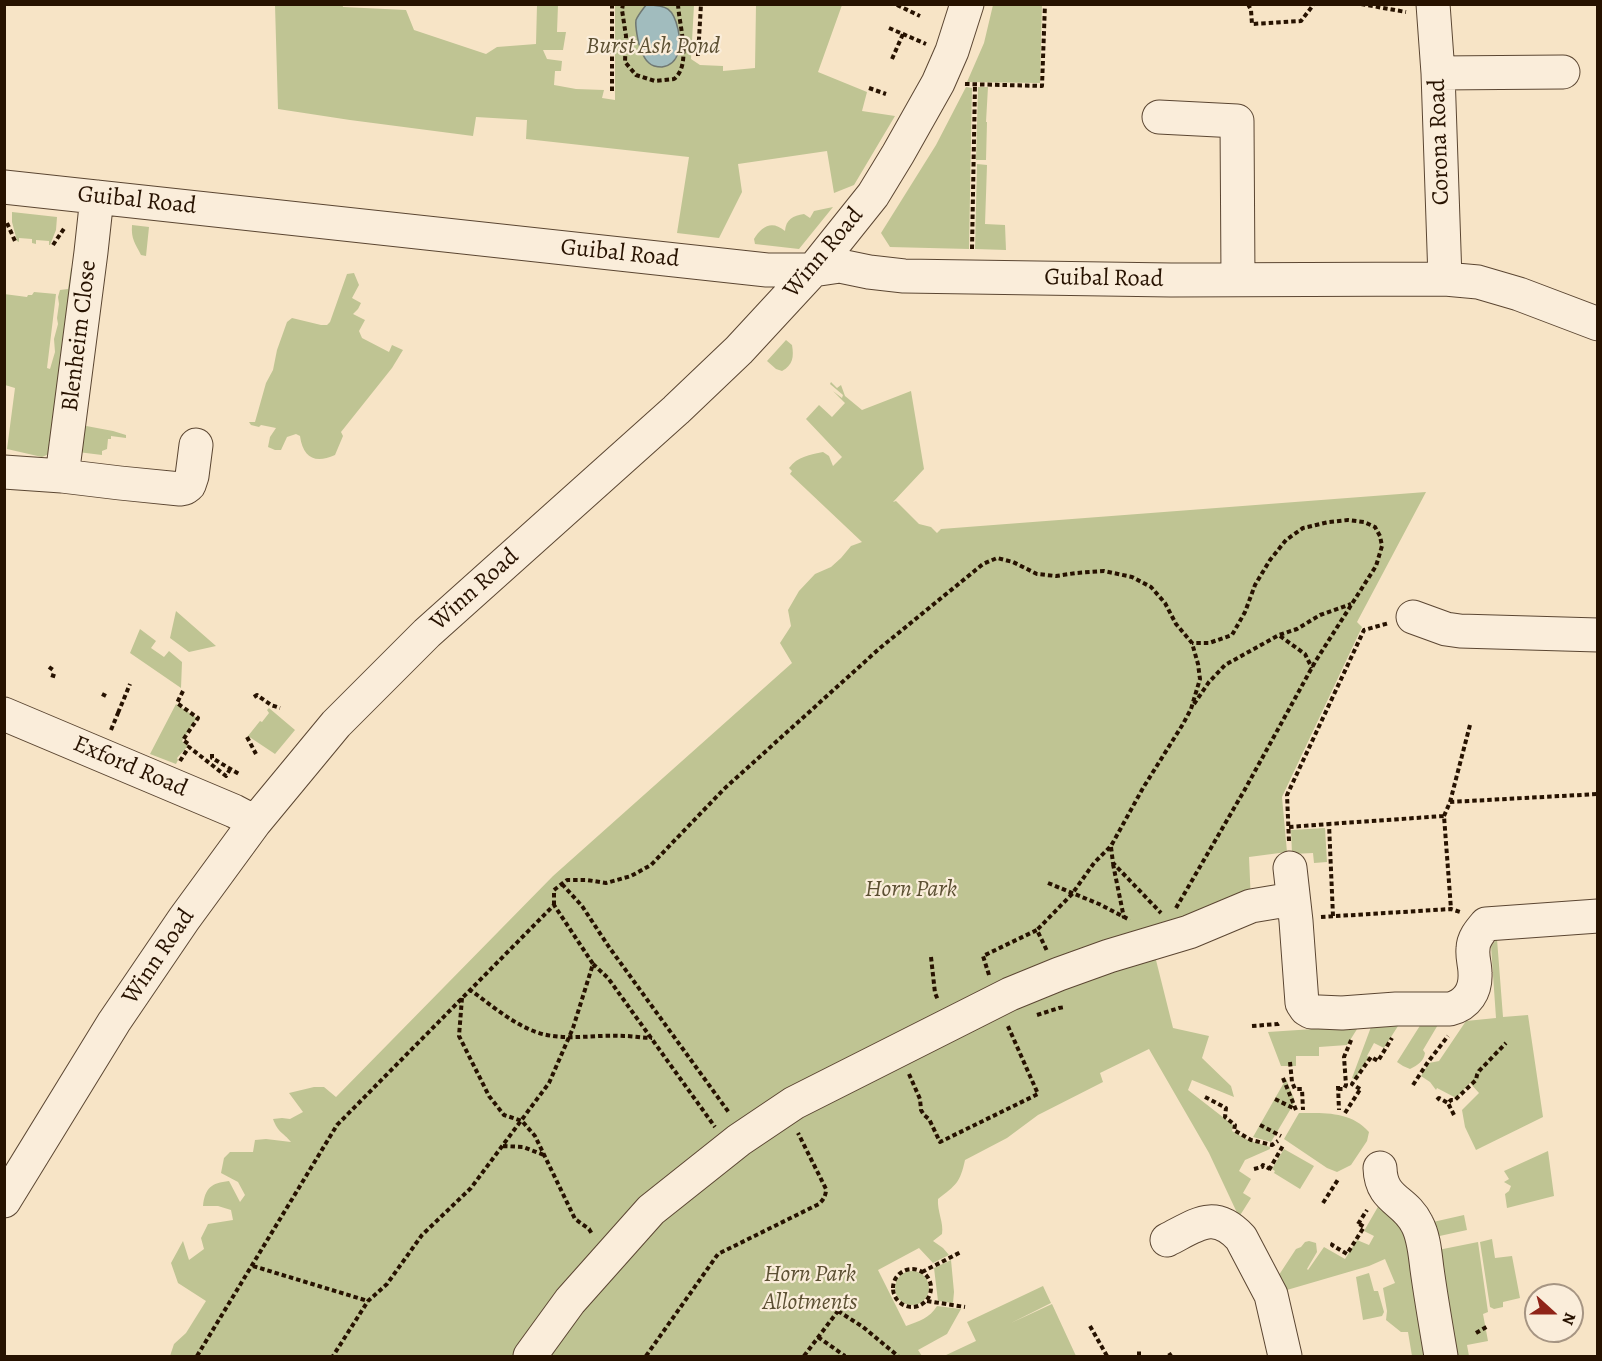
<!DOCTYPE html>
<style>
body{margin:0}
#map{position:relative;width:1602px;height:1361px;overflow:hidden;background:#f7e4c6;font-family:Alegreya,serif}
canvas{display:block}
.frame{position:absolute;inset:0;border:6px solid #271200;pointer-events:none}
.north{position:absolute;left:1524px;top:1283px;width:60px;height:60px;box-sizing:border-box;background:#faedda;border:2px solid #a69583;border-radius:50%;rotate:111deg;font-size:16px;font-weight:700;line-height:24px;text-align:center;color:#271200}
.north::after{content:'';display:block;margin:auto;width:21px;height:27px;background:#8f2418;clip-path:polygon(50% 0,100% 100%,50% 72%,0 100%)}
</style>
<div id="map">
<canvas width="1602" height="1361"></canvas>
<div class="frame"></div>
<div class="north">N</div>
</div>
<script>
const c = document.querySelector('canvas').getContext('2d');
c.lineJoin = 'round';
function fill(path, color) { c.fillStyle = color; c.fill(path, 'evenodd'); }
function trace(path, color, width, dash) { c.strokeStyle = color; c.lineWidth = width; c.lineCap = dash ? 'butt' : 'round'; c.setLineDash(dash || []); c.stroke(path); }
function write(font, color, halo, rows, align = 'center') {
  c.font = font + ' Alegreya,serif'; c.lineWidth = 4.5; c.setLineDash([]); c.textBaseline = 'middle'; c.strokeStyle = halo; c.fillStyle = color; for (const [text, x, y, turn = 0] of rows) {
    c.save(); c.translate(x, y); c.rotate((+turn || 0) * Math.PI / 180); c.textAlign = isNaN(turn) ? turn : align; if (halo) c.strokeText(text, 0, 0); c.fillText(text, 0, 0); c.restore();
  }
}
fill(new Path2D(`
 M 342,4 L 343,7 L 406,10 L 414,30 L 486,54 L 497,47 L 536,44 L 537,5 L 558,5 L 557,32 L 566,32 L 563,50 L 543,50 L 547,59 L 562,61 L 561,71 L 555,71 L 554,85 L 576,89 L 604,90 L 602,98 L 615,100 L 615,5 L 694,5 L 691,59 L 700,65 L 723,66 L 723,71 L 755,68 L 756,5 L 842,5 L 818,72 L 867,92 L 862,111 L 895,116 L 854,185 L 834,193 L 827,151 L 738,164 L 742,192 L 719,238 L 677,233 L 689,157 L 526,139 L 527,120 L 476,117 L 473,136 L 350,120 L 278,109 L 275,5 Z
 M 993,5 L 1042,5 L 1040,83 L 967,82 L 984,43 Z
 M 966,87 L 972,88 L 969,249 L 890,247 L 881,233 L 936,145 Z
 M 978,87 L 988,87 L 986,122 L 987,122 L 986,160 L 976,160 Z
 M 977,164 L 987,165 L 985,224 L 1005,225 L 1006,250 L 975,249 Z
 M 833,207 L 799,249 L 755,244 L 754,239 C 762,226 772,220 785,231 C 786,219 793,216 804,214 L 810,218 L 814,211 Z
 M 12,212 L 57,217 L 56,230 L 50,245 L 49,245 L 49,241 L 36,240 L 36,244 L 32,243 L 32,239 L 19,238 L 19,242 L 17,241 L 12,222 Z
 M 132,225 L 149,227 L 146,256 L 141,255 C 135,243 131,239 132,225 Z
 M 71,268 L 75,269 L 49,454 L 42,457 L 7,449 L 15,388 L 5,385 L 4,294 L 27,297 L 28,295 L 32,295 L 34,292 L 56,294 L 47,368 L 50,369 L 55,352 L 54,339 L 58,324 L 57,318 L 59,304 L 58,297 L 60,290 L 68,289 Z
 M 354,273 L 359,285 L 352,298 L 361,303 L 358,309 L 353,314 L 365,320 L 359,331 L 362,338 L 389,352 L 392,345 L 403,350 L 392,368 L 341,432 L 343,436 L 335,455 C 315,464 303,458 300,436 L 296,434 L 287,437 L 281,450 L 275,450 L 268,447 L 270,437 L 276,428 L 261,425 L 259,427 L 251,425 L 249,422 L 255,422 L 266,383 L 273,370 L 277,350 L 287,322 L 292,318 L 321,325 L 327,325 L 330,322 L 347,274 Z
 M 786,340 L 792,345 C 794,357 793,365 782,371 L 776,369 L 767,361 Z
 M 831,382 L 837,388 L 841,385 L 845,396 L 862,410 L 911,391 L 924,469 L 893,502 L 896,501 L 919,524 L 931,527 L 937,533 L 941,529 L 1426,492 L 1357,622 L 1362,627 L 1282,797 L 1287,852 L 1249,857 L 1251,902 L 1153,948 L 1173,1028 L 1209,1036 L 1202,1058 L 1231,1086 L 1234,1097 L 1192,1080 L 1188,1090 L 1233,1125 L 1232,1131 L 1248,1140 L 1270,1147 L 1270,1149 L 1245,1160 L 1239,1171 L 1251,1179 L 1243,1193 L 1251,1198 L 1239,1217 L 1209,1153 L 1149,1049 L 1100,1073 L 1103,1082 L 1038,1115 L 1007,1138 L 965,1160 C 960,1183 956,1185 938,1199 C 937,1211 944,1223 942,1234 L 933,1241 L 943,1248 L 949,1255 L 933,1263 L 919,1248 L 878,1270 L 906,1326 C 919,1321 930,1318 937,1306 L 961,1309 L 947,1334 L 918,1350 L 922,1356 L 170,1356 L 174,1344 L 186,1333 L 206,1301 L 178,1283 L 171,1263 L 183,1241 L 189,1260 L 204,1249 L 201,1238 L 208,1224 L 233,1220 L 231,1210 L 218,1206 L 203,1206 C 205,1188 211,1183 229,1181 L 240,1202 L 245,1195 L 238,1182 L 221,1173 L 224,1158 L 230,1152 L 253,1152 L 255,1140 L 266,1139 L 291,1142 C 283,1132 278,1133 273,1119 L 282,1118 L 290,1119 L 303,1112 L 289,1093 L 314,1087 L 324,1087 L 336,1097 L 553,876 L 792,663 L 780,643 L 791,626 L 788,610 L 799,591 L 815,574 L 831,567 L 841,558 L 851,546 L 862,542 L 790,474 L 792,471 L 789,468 C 798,456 810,455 823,452 L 829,456 L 833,466 L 842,457 L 806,419 L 819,405 L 832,417 L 845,403 L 833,391 L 842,398 L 843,395 L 830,384 Z
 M 81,425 L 113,431 L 126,435 L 126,438 L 111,436 L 111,439 L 108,439 L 107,449 L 102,451 L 102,455 L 78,452 Z
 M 176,611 L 216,646 L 189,652 L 170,638 Z
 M 140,629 L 156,641 L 151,648 L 164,657 L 169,651 L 182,662 L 181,688 L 130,653 Z
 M 176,704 L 197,718 L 182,741 L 188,746 L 177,758 L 178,760 L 176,764 L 150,754 Z
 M 269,708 L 295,730 L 275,754 L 248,736 L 260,721 L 262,722 L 269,713 L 267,710 Z
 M 1325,828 L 1327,862 L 1314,863 L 1313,853 L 1292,854 L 1291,830 Z
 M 1497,939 L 1503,1017 L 1528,1015 L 1543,1117 L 1476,1150 L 1465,1127 L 1462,1110 L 1479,1093 L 1470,1083 L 1456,1098 L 1437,1088 L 1436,1090 L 1430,1082 L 1421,1076 L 1429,1063 L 1439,1061 L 1466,1021 L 1496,1018 L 1491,946 Z
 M 1439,1023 L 1423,1050 L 1425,1053 C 1424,1061 1418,1065 1410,1069 L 1403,1066 L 1397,1062 L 1421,1024 Z
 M 1359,1026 L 1347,1045 L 1319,1047 L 1319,1056 L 1296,1056 L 1296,1066 L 1281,1066 L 1268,1032 Z
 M 1398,1026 L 1384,1048 L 1374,1043 L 1367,1056 L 1369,1057 L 1355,1079 L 1352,1078 L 1371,1027 Z
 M 1286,1079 L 1295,1101 L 1293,1105 L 1271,1142 L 1253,1137 Z
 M 1299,1113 C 1324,1113 1351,1111 1369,1132 L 1367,1141 L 1351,1165 L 1337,1172 L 1327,1168 L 1284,1139 Z
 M 1284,1149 L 1314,1166 L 1300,1189 L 1274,1173 L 1275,1171 L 1272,1169 Z
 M 1548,1151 L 1554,1196 L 1507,1208 L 1505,1194 L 1509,1191 L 1511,1186 L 1504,1182 L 1509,1179 L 1504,1171 Z
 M 1379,1205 L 1406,1228 L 1427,1356 L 1412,1356 L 1408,1332 L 1401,1332 L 1386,1320 L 1387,1311 L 1383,1288 L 1395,1283 L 1385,1259 L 1369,1266 L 1280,1292 L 1273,1284 L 1296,1249 L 1301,1247 L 1305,1242 L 1309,1241 L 1316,1243 L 1317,1252 L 1307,1269 L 1308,1270 L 1324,1247 L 1345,1259 L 1357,1240 L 1369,1245 L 1374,1236 L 1364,1231 Z
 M 1464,1215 L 1467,1230 L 1435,1237 L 1433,1222 Z
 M 1492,1239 L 1495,1258 L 1512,1256 L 1520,1298 L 1503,1302 L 1503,1307 L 1494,1309 L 1490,1307 L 1480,1242 Z
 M 1478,1242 L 1488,1312 L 1483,1314 L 1488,1341 L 1467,1345 L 1469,1356 L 1454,1356 L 1438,1250 Z
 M 951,1260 L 954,1292 L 953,1303 L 938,1301 L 934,1268 Z
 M895 1288a17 17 0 1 1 34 0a17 17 0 1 1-34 0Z
 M 1369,1273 L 1374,1291 L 1378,1291 L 1384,1312 L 1382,1316 L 1363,1320 L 1356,1277 Z
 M 1043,1286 L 1051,1303 L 1011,1323 L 1052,1304 L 1076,1356 L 944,1356 L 976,1341 L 967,1322 Z`), '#bfc493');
const water = new Path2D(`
 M 646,5 C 667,5 673,8 678,29 C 681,43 681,64 662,67 C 658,67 652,66 649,63 C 645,60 642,53 640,47 C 638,42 635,26 636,20 C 638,15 643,9 646,5 Z`);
fill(water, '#a1bcbe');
trace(water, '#707872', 1.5);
const minor = new Path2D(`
 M 1433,4 L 1438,73 L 1445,279
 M 1438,73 L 1563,72
 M 1159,117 L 1237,121 L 1238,279
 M 4,187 L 767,270 L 813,270 L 840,266 L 869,272 L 904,276 L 1171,280 L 1445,279 L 1478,282 L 1519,294 L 1598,324
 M 4,472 L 62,476 L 120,483 L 180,489 L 185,488 L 189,485 L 192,476 L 196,445
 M 62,476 L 91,252 L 97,197
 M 1413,617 L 1446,629 L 1460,631 L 1598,635
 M 4,714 L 234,811 L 255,822
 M 1290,868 L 1296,921 L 1302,1003 L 1306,1009 L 1311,1012 L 1319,1012 L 1342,1013 L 1396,1009 L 1450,1009 C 1467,1005 1476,991 1475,973 C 1475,965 1472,957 1473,949 C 1473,939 1480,931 1486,924 L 1598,916
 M 1380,1168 C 1381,1201 1405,1199 1417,1224 C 1424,1237 1425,1254 1427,1269 C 1431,1298 1436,1327 1441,1356
 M 4,1201 L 114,1022 L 184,919 L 255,822 L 336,724 L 427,633 L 676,410 L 739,350 L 813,270 L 873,195 L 898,154 L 938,83 L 952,51 L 967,4
 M 1167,1240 C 1197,1225 1214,1209 1241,1238 L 1271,1295 L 1285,1356
 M 530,1356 L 570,1301 L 651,1210 L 739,1140 L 794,1103 L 1010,994 L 1059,974 L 1109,956 L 1189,932 L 1251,906 L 1293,899`);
trace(minor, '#5b4632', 35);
trace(new Path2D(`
 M 612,4 L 612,93
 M 623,4 L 622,10 L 626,36 L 625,62 L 636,75 L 655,81 L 674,79 C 692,65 679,25 678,4
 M 1248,4 L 1251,10 L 1252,24 L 1301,21 L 1314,4
 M 1361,4 L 1406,12
 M 897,5 L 920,16
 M 889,28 L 926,44
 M 698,56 L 701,4
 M 892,59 L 903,34
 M 965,84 L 1042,86 L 1045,4
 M 869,88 L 886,94
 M 7,223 L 15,241
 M 53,245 L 65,227
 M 972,249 L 975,85
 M 1280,636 L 1305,654 L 1312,668
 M 49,667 L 53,670
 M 51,675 L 57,677
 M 183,691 L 177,703 L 198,718 L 183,740 L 190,745 L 189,747
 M 102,694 L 106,696
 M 254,697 L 257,695 L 271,705 L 280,708
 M 1194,704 L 1209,682 L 1225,665 L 1279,635 L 1297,629 L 1320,615 L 1351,604
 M 118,713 L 130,684
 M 111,730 L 118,713 L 119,713
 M 247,737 L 256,754
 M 212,754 L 212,758 L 239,774
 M 180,761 L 189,747 L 226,776 L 230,769
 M 1450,802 L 1470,725
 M 1444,816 L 1450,802 L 1598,794
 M 1289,827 L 1329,824
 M 1289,841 L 1287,795 L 1364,630 L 1389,623
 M 1111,847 L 1113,863 L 1161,913
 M 1113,864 L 1124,918
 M 1048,883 L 1099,904 L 1130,920
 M 562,884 L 582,906 L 609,947 L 730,1114
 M 554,905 L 554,890 L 567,880 L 587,880 L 606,883 L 631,876 L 651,865 L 724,789 L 880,648 L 983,564 L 997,558 L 1013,562 L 1037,574 L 1056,576 L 1076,573 L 1104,571 L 1132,577 L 1151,587 L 1165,603 L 1176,624 L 1192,643 L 1198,664 L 1200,679 L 1191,709 L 1183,724 L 1143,788 L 1111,846 L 1094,863 L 1072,894 L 1037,930
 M 1176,908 L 1244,791 L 1315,662 L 1376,566 L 1382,546 L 1380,536 L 1375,527 L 1364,522 L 1348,520 L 1329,522 L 1303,528 L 1286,540 L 1270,560 L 1255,585 L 1245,612 L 1232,635 L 1209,643 L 1192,643
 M 1333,916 L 1329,824 L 1444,816 L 1451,909
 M 1321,917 L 1451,909 L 1460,912
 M 931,957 L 935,993 L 938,1000
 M 593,964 L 608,978 L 715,1127
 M 989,975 L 983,956 L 1037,930 L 1047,951
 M 469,989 C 490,1004 511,1023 536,1032 C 564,1042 595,1034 624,1036 C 633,1036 643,1038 652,1038
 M 462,998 L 459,1036 L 489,1096 L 504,1115 L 522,1121 L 535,1136 L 575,1219 L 589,1229 L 592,1234
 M 1037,1015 L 1059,1008 L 1065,1007
 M 1252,1026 L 1278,1024 L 1281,1022
 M 1290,1062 L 1292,1082 L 1295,1089 L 1302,1089 L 1303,1110
 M 909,1074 L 920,1099 L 921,1110 L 924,1115 L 929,1119 L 940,1142 L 1038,1094 L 1007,1024
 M 1283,1078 L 1296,1110
 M 1413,1085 L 1428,1062 L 1448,1036
 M 1338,1086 L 1339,1110
 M 1338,1089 L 1344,1089 L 1346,1085 L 1344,1057 L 1352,1038
 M 1360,1089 L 1352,1084 L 1371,1057 L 1378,1061 L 1392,1038
 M 1205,1097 L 1226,1108 L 1225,1117 L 1235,1125 L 1234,1130 L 1251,1140 L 1272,1145 L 1278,1141
 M 1275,1099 L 1295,1109
 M 1437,1100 L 1439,1098 L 1448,1103
 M 1345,1113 L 1361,1088
 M 1454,1115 L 1448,1103 L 1451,1100 L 1455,1100 L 1476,1080 L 1477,1075 L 1479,1071 L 1506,1043
 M 1260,1125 L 1281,1136
 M 503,1146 L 523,1147 L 544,1155
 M 1254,1169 L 1262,1167 L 1263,1165 L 1270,1169
 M 1269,1170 L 1284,1144
 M 1323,1203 L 1339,1178
 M 1358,1224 L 1367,1210
 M 1333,1243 L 1332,1245 L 1347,1254 L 1364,1227 L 1358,1223
 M 253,1266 L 368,1301
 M893 1288a19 19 0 1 1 38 0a19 19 0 1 1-38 0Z
 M 922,1272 L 961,1252
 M 927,1301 L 965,1307
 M 838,1311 L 863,1327 L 898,1356
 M 1090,1326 L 1107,1356
 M 1476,1333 L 1488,1326
 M 818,1337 L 845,1356
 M 1169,1353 L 1171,1356
 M 197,1356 L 337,1125 L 554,905 L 593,964 L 573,1028 L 549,1083 L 471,1188 L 422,1235 L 387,1284 L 368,1301 L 333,1356
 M 646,1356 L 718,1254 L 819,1204 C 823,1200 826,1196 826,1189 L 798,1133
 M 804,1356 L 844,1303
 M 1139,1356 L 1139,1351`), '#271200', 4, [4.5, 3]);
trace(minor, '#faedda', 33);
write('italic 24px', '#5c5033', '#faedda', [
 ["Burst Ash Pond",653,47],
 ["Horn Park",911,890],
 ["Horn Park",810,1275],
 ["Allotments",810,1303]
]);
write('24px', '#271200', '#faedda', [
 ["Corona Road",1440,142,-92],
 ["Guibal Road",137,201,6],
 ["Winn Road",824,253,-50],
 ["Guibal Road",620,254,6],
 ["Guibal Road",1104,279,1],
 ["Blenheim Close",80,336,-83],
 ["Winn Road",475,590,-42],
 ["Exford Road",130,767,23],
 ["Winn Road",159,957,-56]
]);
</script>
